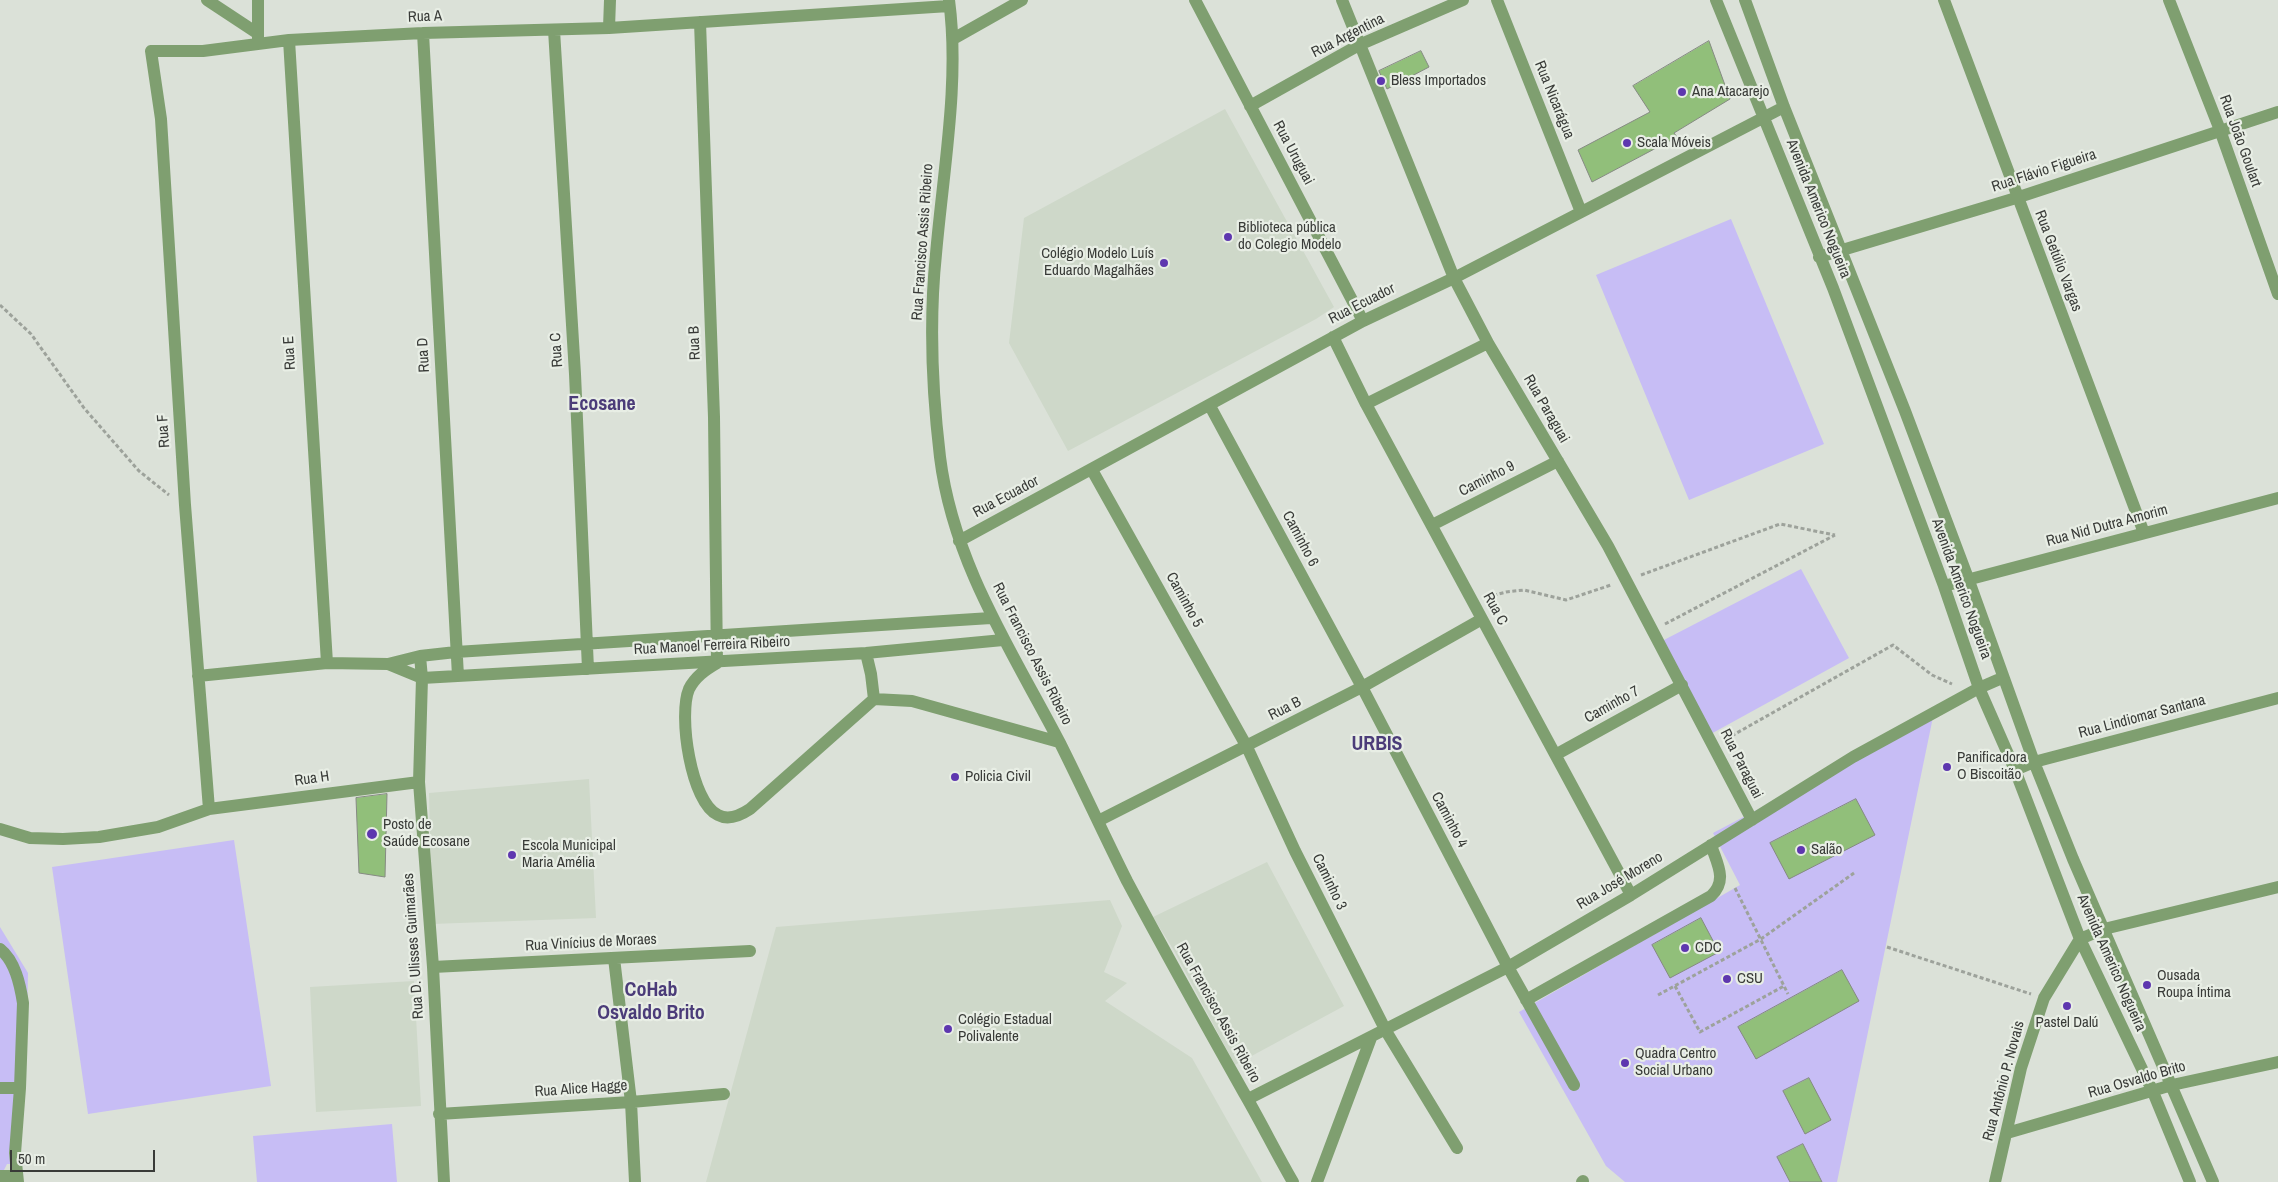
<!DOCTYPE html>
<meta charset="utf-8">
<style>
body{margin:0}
#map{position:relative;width:2278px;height:1182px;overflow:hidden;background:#dbe1d8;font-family:"Archivo Narrow",sans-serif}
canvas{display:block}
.scale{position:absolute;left:10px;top:1150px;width:145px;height:22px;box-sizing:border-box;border:2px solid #393b38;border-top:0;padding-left:6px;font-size:15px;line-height:18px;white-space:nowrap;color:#393b38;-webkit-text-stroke:4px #e8eee5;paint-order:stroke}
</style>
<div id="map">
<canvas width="2278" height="1182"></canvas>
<div class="scale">50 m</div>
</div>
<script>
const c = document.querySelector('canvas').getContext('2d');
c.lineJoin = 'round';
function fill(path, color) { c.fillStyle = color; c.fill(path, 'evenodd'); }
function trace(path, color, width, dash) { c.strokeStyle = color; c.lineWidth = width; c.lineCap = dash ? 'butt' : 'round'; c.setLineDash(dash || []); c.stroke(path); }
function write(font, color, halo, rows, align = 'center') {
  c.font = font + ' "Archivo Narrow",sans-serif'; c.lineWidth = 4.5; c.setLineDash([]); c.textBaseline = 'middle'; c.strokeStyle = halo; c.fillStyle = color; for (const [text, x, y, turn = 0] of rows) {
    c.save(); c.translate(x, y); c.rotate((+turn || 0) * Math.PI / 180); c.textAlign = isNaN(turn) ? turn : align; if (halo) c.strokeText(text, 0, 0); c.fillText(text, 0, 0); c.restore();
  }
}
fill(new Path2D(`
 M 1225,109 L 1334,307 L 1316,319 L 1068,451 L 1009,343 L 1024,218 Z
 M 589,779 L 596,918 L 432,924 L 429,793 Z
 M 1267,862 L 1344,1006 L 1235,1065 L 1173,949 L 1153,917 Z
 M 1110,900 L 1122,926 L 1104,972 L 1127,983 L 1105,1001 L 1192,1058 L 1262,1182 L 706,1182 L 776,927 Z
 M 414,981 L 421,1106 L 316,1112 L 310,987 Z`), '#ced8c9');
fill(new Path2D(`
 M 1731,219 L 1824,444 L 1689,500 L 1596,275 Z
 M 1801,569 L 1849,658 L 1709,735 L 1662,641 Z
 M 1933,717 L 1837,1182 L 1625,1182 L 1606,1166 L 1519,1012 L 1740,885 L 1713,833 Z
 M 234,840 L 271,1086 L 88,1114 L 52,867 Z
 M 0,927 L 28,973 L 27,1018 L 16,1164 L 7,1164 L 0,1178 Z
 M 392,1124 L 397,1182 L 257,1182 L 253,1136 Z`), '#c7bdf5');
const building = new Path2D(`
 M 1709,41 L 1730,99 L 1674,133 L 1677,137 L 1592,182 L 1578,150 L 1650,112 L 1633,86 Z
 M 1421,51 L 1429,67 L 1387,89 L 1379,71 Z
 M 387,794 L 385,877 L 359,873 L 356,798 Z
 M 1856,799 L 1875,835 L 1789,879 L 1770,843 Z
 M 1701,918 L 1719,952 L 1670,978 L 1652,945 Z
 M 1842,970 L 1859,1001 L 1756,1059 L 1738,1027 Z
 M 1809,1078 L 1831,1120 L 1805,1134 L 1783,1091 Z
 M 1803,1144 L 1822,1182 L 1790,1182 L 1777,1157 Z`);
fill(building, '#91bf7a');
trace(building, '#858a82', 1);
trace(new Path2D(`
 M 0,305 L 31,334 L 84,408 L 139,471 L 169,495
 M 1641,575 L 1780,524 L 1835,535
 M 1490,600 L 1491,596 L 1506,592 L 1524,590 L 1566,600 L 1611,585
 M 1665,624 L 1835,535
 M 1726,739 L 1893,645 L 1932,675 L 1952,684
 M 1735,888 L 1788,994
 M 1887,947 L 2031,994
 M 1675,986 L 1700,1032 L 1784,986
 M 1658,995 L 1761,939 L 1854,873`), '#9da29b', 3, [4, 2.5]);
trace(new Path2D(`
 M 207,0 L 257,33
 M 258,0 L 258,40
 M 949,0 C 960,81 943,172 936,254 C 929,321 932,390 940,457 C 953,563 1012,651 1060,743 C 1083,789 1104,835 1127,881 C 1165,952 1204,1022 1244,1093 C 1261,1122 1276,1153 1293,1182
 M 1195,0 L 1363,321
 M 1342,0 L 1454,278 L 1488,343 L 1608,546 L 1752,820
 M 1497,0 L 1581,212
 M 1716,0 L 1833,288 L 1944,586 L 1979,688 L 2015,770 L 2080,939 L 2153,1092 L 2190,1182
 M 1745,0 L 1784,107 L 1905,411 L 1968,578 L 2034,762 L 2073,859 L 2213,1182
 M 1944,0 L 2144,533
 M 2169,0 L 2220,130 L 2278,294
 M 700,22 L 714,417 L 717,663 C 705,670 695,677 689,689 C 678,715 691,803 718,815 C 729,821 741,815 750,809 L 874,699 L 912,701 L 1059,742
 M 609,28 L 610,0
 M 554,30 L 575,374 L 588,669
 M 423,33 L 458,676
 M 953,39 L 1022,0
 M 289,40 L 327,663
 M 1250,106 L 1359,45 L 1463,0
 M 1819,257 L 2016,198 L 2278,112
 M 1333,337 L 1366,404 L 1631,895
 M 1366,404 L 1488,343
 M 1210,406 L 1362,687 L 1508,967 L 1574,1085
 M 1092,470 L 1247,747 L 1295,851 L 1386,1031 L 1457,1148
 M 1432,525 L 1558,461
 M 959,541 L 1363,321 L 1454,278 L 1784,107
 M 1944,586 L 2278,498
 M 866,653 L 871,674 L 874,699
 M 420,656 L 422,678 L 419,782 L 433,967 L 444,1182
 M 388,664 L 422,678 L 866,653 L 1003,640
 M 198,676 L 327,663 L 388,664 L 420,656 L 456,652 L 991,618
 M 1557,754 L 1682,685
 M 2015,770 L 2034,762 L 2278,698
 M 209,809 L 185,505 L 161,119 L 151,51 L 203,51 L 289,40 L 423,33 L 609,28 L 949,6
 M 1098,821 L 1362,687 L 1482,619
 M 0,829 L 30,838 L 63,839 L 99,837 L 158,827 L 209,809 L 419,782
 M 0,949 C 15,961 20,984 23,1003 L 20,1088
 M 614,958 L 631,1102 L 635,1182
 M 433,967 L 750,951
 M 1526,1000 L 1711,896 C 1728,880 1717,864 1711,845
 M 0,1088 L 20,1088 L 15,1153 L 18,1182
 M 1248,1099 L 1508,967 L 1631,895 L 1853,757 L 1979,688 L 2002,678
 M 439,1114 L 631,1102 L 724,1094
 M 2007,1133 L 2172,1085 L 2278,1062
 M 0,1176 L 17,1176
 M 1317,1182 L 1371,1038
 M 1582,1182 L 1583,1181
 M 1995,1182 L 2021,1068 L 2044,998 L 2080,939 L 2104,929 L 2278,887`), '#7f9f70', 12);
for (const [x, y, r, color] of [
 [1381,81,5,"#5e37af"],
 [1682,92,5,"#5e37af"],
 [1627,143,5,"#5e37af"],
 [1228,237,5,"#5e37af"],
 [1164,263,5,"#5e37af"],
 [1947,767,5,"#5e37af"],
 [955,777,5,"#5e37af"],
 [372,834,6,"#5e37af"],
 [1801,850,5,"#5e37af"],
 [512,855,5,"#5e37af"],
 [1685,948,5,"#5e37af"],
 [1727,979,5,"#5e37af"],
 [2147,985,5,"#5e37af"],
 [2067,1006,5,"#5e37af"],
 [948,1029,5,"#5e37af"],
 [1625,1063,5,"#5e37af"]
]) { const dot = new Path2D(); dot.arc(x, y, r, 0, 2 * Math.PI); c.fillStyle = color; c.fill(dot); trace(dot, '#e8eee5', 2); }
write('15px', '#393b38', '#e8eee5', [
 ["Rua A",425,17,-2],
 ["Rua Argentina",1348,36,-27],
 ["Rua Nicarágua",1554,100,68],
 ["Rua João Goulart",2240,141,70],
 ["Rua Uruguai",1293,153,62],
 ["Rua Flávio Figueira",2044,171,-18],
 ["Avenida Americo Nogueira",1818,209,68],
 ["Rua Francisco Assis Ribeiro",923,242,-86],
 ["Rua Getúlio Vargas",2058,261,69],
 ["Rua Ecuador",1362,304,-27],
 ["Rua B",695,343,-92],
 ["Rua C",557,350,-94],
 ["Rua E",290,353,-93],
 ["Rua D",424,355,-93],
 ["Rua Paraguai",1546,409,60],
 ["Rua F",164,431,-94],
 ["Caminho 9",1487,479,-27],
 ["Rua Ecuador",1006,497,-28],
 ["Rua Nid Dutra Amorim",2107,526,-15],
 ["Caminho 6",1300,539,62],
 ["Avenida Americo Nogueira",1961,589,70],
 ["Caminho 5",1184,600,61],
 ["Rua C",1495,609,61],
 ["Rua Manoel Ferreira Ribeiro",712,646,-3],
 ["Rua Francisco Assis Ribeiro",1032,654,63],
 ["Caminho 7",1612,705,-29],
 ["Rua B",1285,709,-27],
 ["Rua Lindiomar Santana",2142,717,-15],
 ["Rua Paraguai",1741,764,63],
 ["Rua H",312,779,-8],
 ["Caminho 4",1449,820,62],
 ["Rua José Moreno",1620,881,-31],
 ["Caminho 3",1329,882,64],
 ["Rua Vinícius de Moraes",591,943,-3],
 ["Rua D. Ulisses Guimarães",414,946,-94],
 ["Avenida Americo Nogueira",2111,963,66],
 ["Rua Francisco Assis Ribeiro",1218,1013,61],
 ["Rua Osvaldo Brito",2137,1080,-16],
 ["Rua Antônio P. Novais",2004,1081,-75],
 ["Rua Alice Hagge",581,1089,-4]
]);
write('15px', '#393b38', '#e8eee5', [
 ["Bless Importados",1391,81],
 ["Ana Atacarejo",1692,92],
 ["Scala Móveis",1637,143],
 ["Biblioteca pública",1238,228],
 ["do Colegio Modelo",1238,245],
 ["Colégio Modelo Luís",1154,254,"right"],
 ["Eduardo Magalhães",1154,271,"right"],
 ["Panificadora",1957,758],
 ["O Biscoitão",1957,775],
 ["Policia Civil",965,777],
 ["Posto de",383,825],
 ["Saúde Ecosane",383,842],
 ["Escola Municipal",522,846],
 ["Maria Amélia",522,863],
 ["Salão",1811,850],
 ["CDC",1695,948],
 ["Ousada",2157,976],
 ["Roupa Íntima",2157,993],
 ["CSU",1737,979],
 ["Colégio Estadual",958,1020],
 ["Polivalente",958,1037],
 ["Pastel Dalú",2067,1023,"center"],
 ["Quadra Centro",1635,1054],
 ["Social Urbano",1635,1071]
], 'left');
write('bold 20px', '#4b3c79', '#e8eee5', [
 ["Ecosane",602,405],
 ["URBIS",1377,745],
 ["CoHab",651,991],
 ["Osvaldo Brito",651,1014]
]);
</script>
